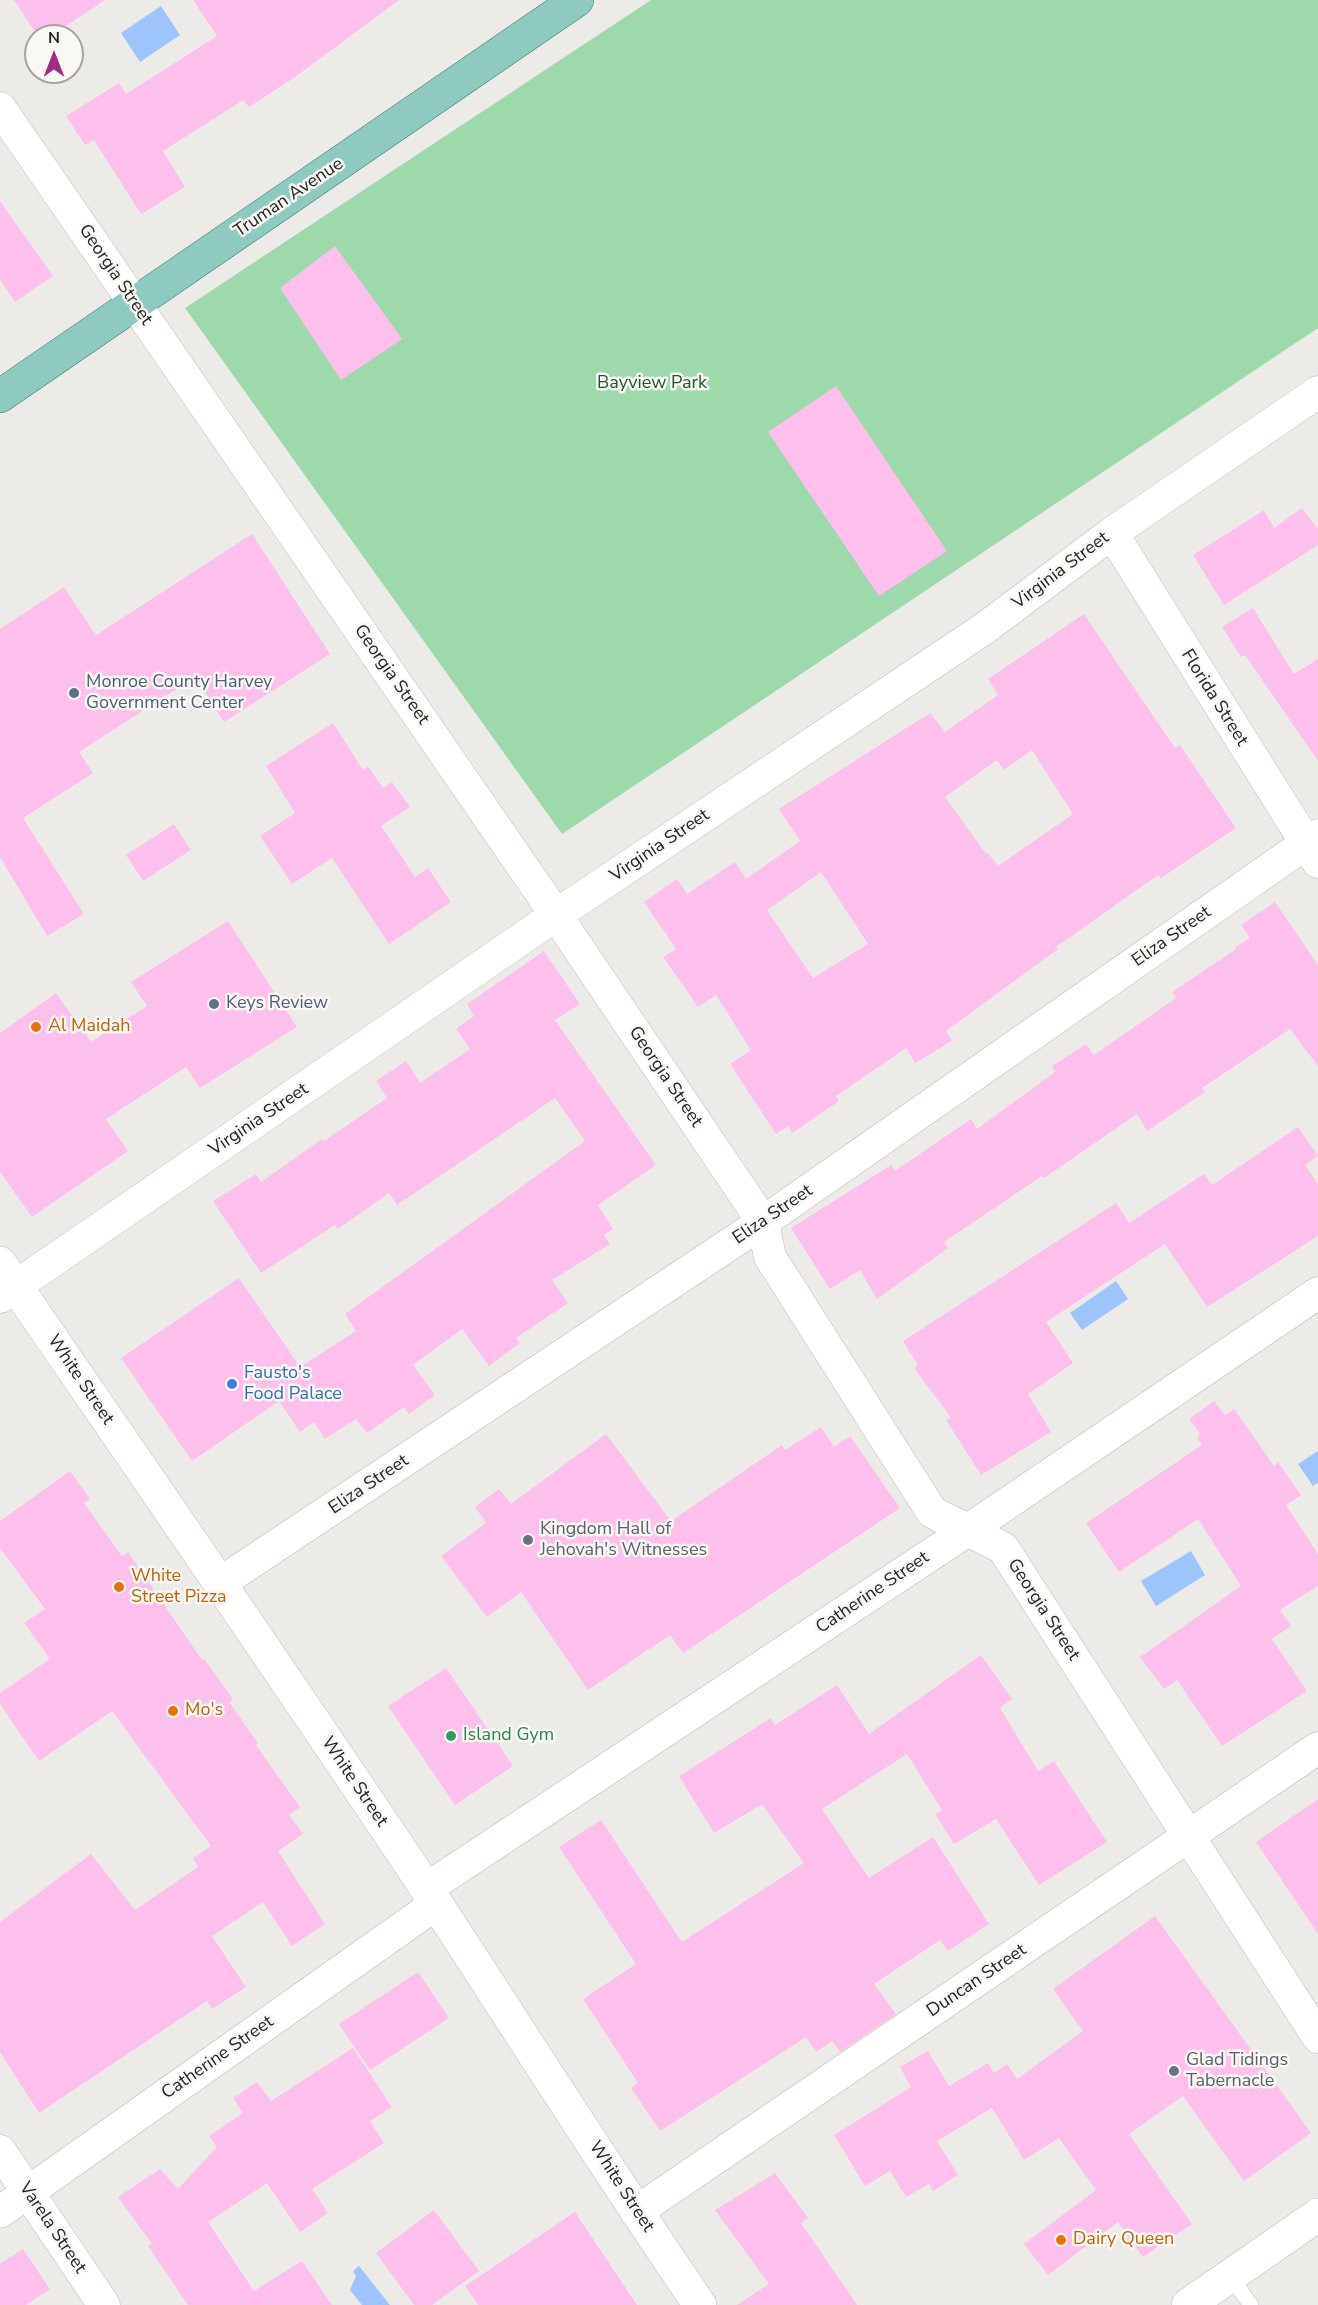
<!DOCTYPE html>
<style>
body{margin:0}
#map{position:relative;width:1318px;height:2305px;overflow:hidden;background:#edebe8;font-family:"Nunito Sans",sans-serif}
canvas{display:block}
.north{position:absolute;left:24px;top:24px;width:60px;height:60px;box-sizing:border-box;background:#faf8f5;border:2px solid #a4a3a1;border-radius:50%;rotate:0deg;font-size:16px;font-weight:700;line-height:24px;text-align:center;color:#242423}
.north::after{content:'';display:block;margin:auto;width:21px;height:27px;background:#a12a82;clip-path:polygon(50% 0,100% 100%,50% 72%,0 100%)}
</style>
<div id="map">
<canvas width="1318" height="2305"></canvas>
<div class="north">N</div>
</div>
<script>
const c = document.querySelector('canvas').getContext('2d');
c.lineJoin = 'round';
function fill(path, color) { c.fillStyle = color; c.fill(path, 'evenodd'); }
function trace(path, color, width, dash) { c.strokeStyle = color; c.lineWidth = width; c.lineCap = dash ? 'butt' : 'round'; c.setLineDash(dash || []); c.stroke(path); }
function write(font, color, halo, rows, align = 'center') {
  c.font = font + ' "Nunito Sans",sans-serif'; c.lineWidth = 5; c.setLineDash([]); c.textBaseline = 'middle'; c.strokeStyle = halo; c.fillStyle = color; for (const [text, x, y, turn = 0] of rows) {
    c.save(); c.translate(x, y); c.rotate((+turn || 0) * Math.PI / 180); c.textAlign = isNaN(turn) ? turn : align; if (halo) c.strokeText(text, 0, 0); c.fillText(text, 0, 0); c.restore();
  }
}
fill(new Path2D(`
 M 651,0 L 1318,0 L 1318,328 L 562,834 L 185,308 Z`), '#9ed9ac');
fill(new Path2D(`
 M 161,6 L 180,35 L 140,62 L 121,33 Z
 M 1116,1281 L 1128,1299 L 1082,1330 L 1070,1313 Z
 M 1318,1451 L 1318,1482 L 1313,1486 L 1298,1464 Z
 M 1191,1551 L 1205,1575 L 1156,1606 L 1141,1581 Z
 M 359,2266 L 390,2305 L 362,2305 L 350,2290 L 356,2276 L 353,2271 Z`), '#9ec4fc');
fill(new Path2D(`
 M 14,0 L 105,0 L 51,36 L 38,36 Z
 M 193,0 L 399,0 L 295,77 L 249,107 L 243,100 L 163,151 L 185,187 L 141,214 L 94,140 L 85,145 L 66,116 L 119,83 L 126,94 L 217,36 Z
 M 0,201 L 53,276 L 15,302 L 0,280 Z
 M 335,246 L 402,339 L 341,380 L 280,288 Z
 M 836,386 L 947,551 L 879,596 L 768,432 Z
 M 1302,508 L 1318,529 L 1318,545 L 1224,605 L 1193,555 L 1264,510 L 1274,528 Z
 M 252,534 L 330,654 L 224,722 L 195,677 L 79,752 L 93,773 L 23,818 L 84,914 L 47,936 L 0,857 L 0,629 L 64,587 L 96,635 Z
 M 1253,608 L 1294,674 L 1318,659 L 1318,761 L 1245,655 L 1241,657 L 1222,627 Z
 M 1084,614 L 1175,748 L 1180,745 L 1236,828 L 1161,878 L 1158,875 L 1056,947 L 1058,949 L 946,1031 L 952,1041 L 915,1063 L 906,1048 L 836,1096 L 839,1101 L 792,1133 L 788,1126 L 776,1134 L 730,1064 L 751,1050 L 716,995 L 698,1007 L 663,957 L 676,949 L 644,902 L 677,879 L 687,894 L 735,862 L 746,879 L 800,841 L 779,809 L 930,713 L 945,732 L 998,695 L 988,679 ZM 1032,750 L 1073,814 L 998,866 L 988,853 L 986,854 L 945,797 L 997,760 L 1004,770 ZM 821,872 L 868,944 L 813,978 L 767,910 Z
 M 333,723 L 363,770 L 368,766 L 383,788 L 392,782 L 410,807 L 381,826 L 415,877 L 428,868 L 451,902 L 389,944 L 332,858 L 292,884 L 260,836 L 295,813 L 266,766 Z
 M 174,824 L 191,850 L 143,881 L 126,855 Z
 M 1275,902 L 1318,965 L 1318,1066 L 1290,1029 L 1202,1088 L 1205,1092 L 1147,1131 L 1137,1114 L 1044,1178 L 1042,1176 L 944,1242 L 948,1248 L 877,1299 L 860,1270 L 830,1289 L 791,1228 L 891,1165 L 895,1171 L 971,1119 L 977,1129 L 1055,1072 L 1052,1066 L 1086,1044 L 1094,1055 L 1176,998 L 1172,992 L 1236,949 L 1235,947 L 1250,938 L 1241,925 Z
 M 228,921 L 297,1027 L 200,1088 L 186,1067 L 106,1119 L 128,1151 L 32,1217 L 0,1172 L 0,1033 L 56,993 L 91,1042 L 147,1006 L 131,982 Z
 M 544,951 L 580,1004 L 555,1020 L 656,1165 L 598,1205 L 613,1229 L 604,1235 L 610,1244 L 552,1280 L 568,1303 L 516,1338 L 520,1343 L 489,1366 L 462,1329 L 413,1365 L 435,1395 L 409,1414 L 404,1407 L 367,1433 L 356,1419 L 325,1439 L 314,1422 L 300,1432 L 279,1401 L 192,1461 L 121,1358 L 239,1278 L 300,1367 L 356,1331 L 345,1314 L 585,1141 L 555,1098 L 397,1205 L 389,1193 L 338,1229 L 335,1225 L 261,1273 L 213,1201 L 256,1174 L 261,1182 L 322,1139 L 324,1141 L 387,1098 L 376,1081 L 406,1061 L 420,1083 L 470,1049 L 456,1029 L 474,1016 L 467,1004 Z
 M 1298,1127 L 1318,1156 L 1305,1165 L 1318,1184 L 1318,1236 L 1207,1307 L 1165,1244 L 1046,1322 L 1073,1363 L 1028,1394 L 1051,1432 L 981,1475 L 946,1420 L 951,1418 L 914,1368 L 918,1365 L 903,1341 L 1116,1203 L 1129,1223 L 1204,1174 L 1212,1185 Z
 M 1214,1401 L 1225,1415 L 1234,1409 L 1274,1466 L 1278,1462 L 1301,1495 L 1286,1505 L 1318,1554 L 1318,1586 L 1280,1610 L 1291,1626 L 1272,1639 L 1307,1691 L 1222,1746 L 1177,1680 L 1164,1689 L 1140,1657 L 1241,1586 L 1198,1519 L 1119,1572 L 1086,1523 L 1202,1445 L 1197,1437 L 1200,1434 L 1189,1419 Z
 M 821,1427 L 834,1447 L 850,1436 L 900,1508 L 683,1653 L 670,1635 L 588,1690 L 521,1592 L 487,1617 L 441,1556 L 486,1523 L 475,1507 L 499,1489 L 511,1504 L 606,1434 L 671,1521 L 782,1445 L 785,1450 Z
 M 70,1471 L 90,1499 L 84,1503 L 122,1556 L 128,1552 L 202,1660 L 204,1659 L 233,1699 L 229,1702 L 258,1743 L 256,1745 L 300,1807 L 289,1815 L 303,1834 L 278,1851 L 325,1924 L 292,1946 L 263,1902 L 212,1936 L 246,1987 L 212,2009 L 207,2001 L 39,2113 L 0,2052 L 0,1922 L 91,1854 L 135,1910 L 198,1867 L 193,1858 L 211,1846 L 112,1711 L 39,1761 L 0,1704 L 0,1693 L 50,1659 L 24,1623 L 45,1609 L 0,1548 L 0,1521 Z
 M 981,1655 L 1012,1699 L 1000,1708 L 1038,1771 L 1054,1761 L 1107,1842 L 1039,1885 L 996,1819 L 954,1844 L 935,1814 L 942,1810 L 907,1754 L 822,1809 L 869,1878 L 933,1837 L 989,1924 L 948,1951 L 940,1940 L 874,1984 L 896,2014 L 840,2052 L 832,2041 L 816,2052 L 806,2037 L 660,2131 L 631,2088 L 638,2083 L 583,1999 L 636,1964 L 559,1847 L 601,1820 L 682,1942 L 804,1863 L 762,1804 L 714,1833 L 679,1776 L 771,1718 L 775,1725 L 837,1685 L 869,1734 Z
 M 446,1668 L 513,1766 L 455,1805 L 388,1706 Z
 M 1318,1799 L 1318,1934 L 1256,1842 Z
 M 1155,1916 L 1311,2133 L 1244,2181 L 1183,2096 L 1129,2134 L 1192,2224 L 1143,2257 L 1118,2222 L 1048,2275 L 1024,2244 L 1096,2190 L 1059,2138 L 1024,2160 L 992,2108 L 937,2141 L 958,2175 L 933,2191 L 929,2184 L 906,2197 L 890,2171 L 865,2186 L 834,2135 L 911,2087 L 900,2067 L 928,2051 L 949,2086 L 988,2063 L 994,2073 L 1007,2064 L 1017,2079 L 1083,2031 L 1053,1989 Z
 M 418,1972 L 449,2018 L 370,2070 L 339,2024 Z
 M 353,2048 L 392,2107 L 370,2121 L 384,2143 L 312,2189 L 328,2213 L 300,2232 L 267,2183 L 208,2222 L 254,2291 L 302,2261 L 332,2305 L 188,2305 L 148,2246 L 152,2244 L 118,2197 L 160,2169 L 178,2189 L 217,2147 L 209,2136 L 243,2113 L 233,2098 L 257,2082 L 271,2101 Z
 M 775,2173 L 808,2218 L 801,2223 L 857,2305 L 737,2305 L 769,2284 L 715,2210 Z
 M 434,2210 L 479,2271 L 432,2305 L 414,2305 L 376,2253 Z
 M 575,2212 L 637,2305 L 478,2305 L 465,2286 Z
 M 23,2249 L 50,2289 L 26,2305 L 0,2305 L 0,2264 Z`), '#fdc0ed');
const lane = new Path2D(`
 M 1230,2276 L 1251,2305`);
const street = new Path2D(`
 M 0,108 L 556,915 L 763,1222 L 770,1257 L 932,1512 L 1003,1548 L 1318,2037
 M 1112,533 L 1318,862
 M 0,1297 L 556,915 L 985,628 L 1112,533 L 1318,392
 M 220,1583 L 763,1222 L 1318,835
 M 426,1889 L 968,1530 L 1318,1293
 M 0,2151 L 104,2305
 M 0,2212 L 436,1904
 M 636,2212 L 1318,1748`);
const secondary = new Path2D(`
 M 0,1263 C 144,1473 289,1682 430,1894 C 520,2031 607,2170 700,2305
 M 1188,2305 L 1318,2215`);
const primary = new Path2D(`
 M 0,396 L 577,0`);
trace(lane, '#bbb9b7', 16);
trace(street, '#bbb9b7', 33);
trace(secondary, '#bbb9b7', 34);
trace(primary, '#38796c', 34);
trace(lane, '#fff', 15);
trace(street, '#fff', 32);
trace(secondary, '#fff', 33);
trace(primary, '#8ecabf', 33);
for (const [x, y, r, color] of [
 [74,693,6,"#5c6f8a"],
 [214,1004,6,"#5c6f8a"],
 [36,1027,6,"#e8710a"],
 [232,1384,6,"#3f7fe0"],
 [528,1540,6,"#6b7280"],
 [119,1587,6,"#e8710a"],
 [173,1711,6,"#e8710a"],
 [451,1736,6,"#2e9e5b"],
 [1174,2071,6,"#6b7280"],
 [1061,2240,6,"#e8710a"]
]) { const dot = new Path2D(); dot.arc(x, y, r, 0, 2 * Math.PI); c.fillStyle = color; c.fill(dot); trace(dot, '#faf8f5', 2); }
write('18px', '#242423', '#faf8f5', [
 ["Truman Avenue",289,198,-34],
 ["Georgia Street",115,275,56],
 ["Virginia Street",1061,571,-37],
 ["Georgia Street",391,675,55],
 ["Florida Street",1214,698,58],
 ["Virginia Street",660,846,-34],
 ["Eliza Street",1172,937,-35],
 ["Georgia Street",665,1077,56],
 ["Virginia Street",259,1120,-34],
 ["Eliza Street",773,1215,-34],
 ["White Street",80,1380,56],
 ["Eliza Street",369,1485,-34],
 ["Catherine Street",873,1593,-34],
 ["Georgia Street",1043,1610,57],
 ["White Street",354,1782,56],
 ["Duncan Street",977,1981,-34],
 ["Catherine Street",218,2058,-35],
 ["White Street",621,2187,57],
 ["Varela Street",52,2228,56]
]);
write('18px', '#1d552f', '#faf8f5', [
 ["Bayview Park",652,384]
]);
write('18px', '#4e5e75', '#faf8f5', [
 ["Monroe County Harvey",86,683],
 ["Government Center",86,704],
 ["Keys Review",226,1004]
], 'left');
write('18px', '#c56008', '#faf8f5', [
 ["Al Maidah",48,1027],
 ["White",131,1577],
 ["Street Pizza",131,1598],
 ["Mo's",185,1711],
 ["Dairy Queen",1073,2240]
], 'left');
write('18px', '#366cbe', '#faf8f5', [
 ["Fausto's",244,1374],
 ["Food Palace",244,1395]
], 'left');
write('18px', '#5b616d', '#faf8f5', [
 ["Kingdom Hall of",540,1530],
 ["Jehovah's Witnesses",540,1551],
 ["Glad Tidings",1186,2061],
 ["Tabernacle",1186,2082]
], 'left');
write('18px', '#27864d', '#faf8f5', [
 ["Island Gym",463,1736]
], 'left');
</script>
